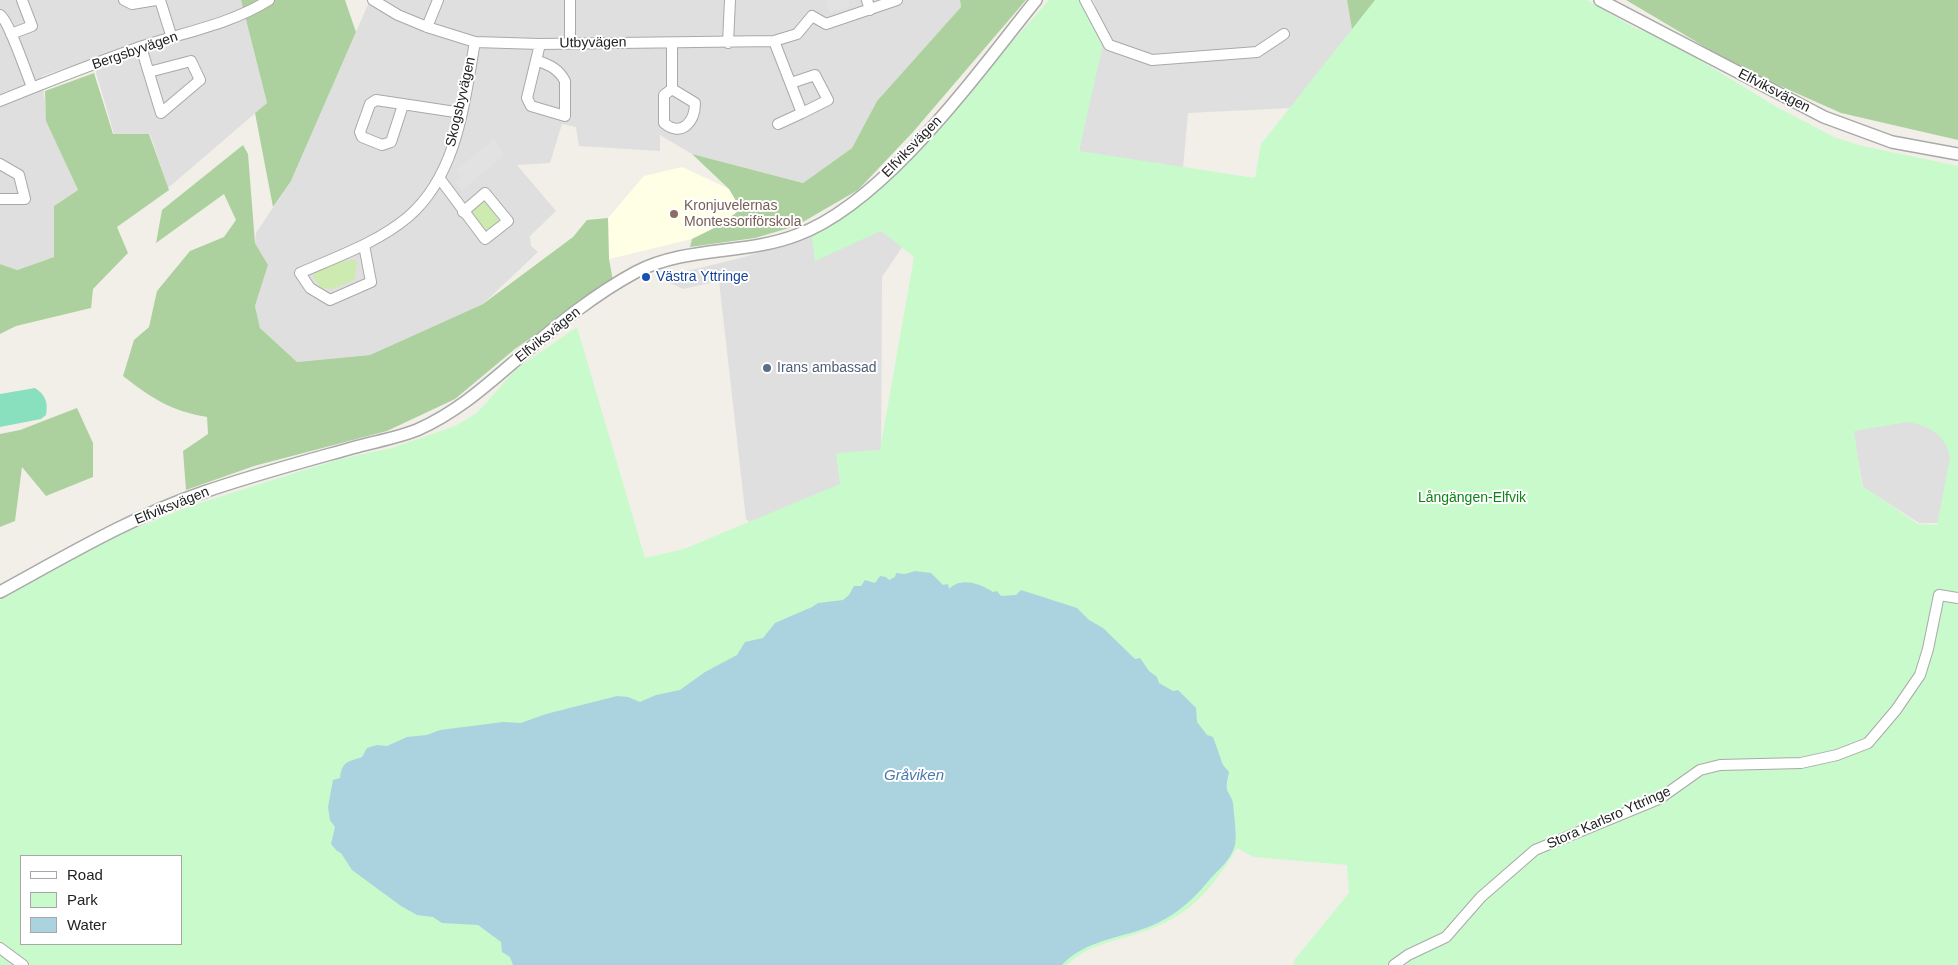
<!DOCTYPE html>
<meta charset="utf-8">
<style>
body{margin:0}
#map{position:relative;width:1958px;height:965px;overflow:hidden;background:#f2efe9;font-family:Arial,sans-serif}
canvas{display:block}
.legend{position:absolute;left:20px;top:855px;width:162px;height:90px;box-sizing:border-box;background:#fff;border:1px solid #a7a7a7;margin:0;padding:6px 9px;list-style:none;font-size:15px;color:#222}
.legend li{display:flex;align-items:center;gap:10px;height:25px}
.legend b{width:25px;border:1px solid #a7a7a7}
</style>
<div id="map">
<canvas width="1958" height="965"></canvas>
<ul class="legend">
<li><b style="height:6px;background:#fff"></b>Road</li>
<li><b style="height:14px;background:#c8facc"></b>Park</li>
<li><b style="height:14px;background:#aad3df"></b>Water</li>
</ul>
</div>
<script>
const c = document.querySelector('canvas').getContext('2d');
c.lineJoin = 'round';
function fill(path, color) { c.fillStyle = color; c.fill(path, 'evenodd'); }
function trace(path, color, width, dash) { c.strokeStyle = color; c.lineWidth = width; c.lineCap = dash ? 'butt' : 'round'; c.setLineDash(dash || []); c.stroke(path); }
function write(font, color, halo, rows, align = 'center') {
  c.font = font + ' Arial,sans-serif'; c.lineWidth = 4; c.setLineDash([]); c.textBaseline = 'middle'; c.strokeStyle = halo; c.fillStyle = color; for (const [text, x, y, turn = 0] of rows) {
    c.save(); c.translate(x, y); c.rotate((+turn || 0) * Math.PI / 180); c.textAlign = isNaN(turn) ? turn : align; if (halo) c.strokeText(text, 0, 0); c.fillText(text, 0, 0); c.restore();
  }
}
fill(new Path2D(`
 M 0,0 L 241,0 L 267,103 L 168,188 L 150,134 L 114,134 L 92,59 L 42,76 L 47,122 L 78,190 L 54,206 L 54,257 L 16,270 L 0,264 Z
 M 370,0 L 960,0 L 961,7 L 877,101 L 852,148 L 803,183 L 692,154 L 660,135 L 660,151 L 579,146 L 576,127 L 562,124 L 550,163 L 517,165 L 556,211 L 530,236 L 531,246 L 538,252 L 483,304 L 370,355 L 297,362 L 260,328 L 255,306 L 268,265 L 255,243 L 256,233 L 291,181 Z
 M 1093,0 L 1347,0 L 1356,51 L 1291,108 L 1188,113 L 1183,168 L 1080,155 L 1079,51 L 1062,25 L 1096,7 Z
 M 973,142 L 882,277 L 881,480 L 766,537 L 746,519 L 719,281 L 683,289 L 659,278 L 744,257 L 799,240 L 846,219 Z
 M 1928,414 L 1956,449 L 1938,523 L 1919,523 L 1863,487 L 1853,431 Z`), '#e0dfdf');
fill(new Path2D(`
 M 682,167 L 729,189 L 741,209 L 720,225 L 692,239 L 609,259 L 608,218 L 644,176 Z`), '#ffffe5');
fill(new Path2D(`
 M 480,201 L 485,201 L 500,216 L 499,222 L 490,232 L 483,231 L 469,214 L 471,208 Z
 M 357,260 L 355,279 L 334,289 L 321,288 L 313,277 L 318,268 L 341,261 Z`), '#cdebb0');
fill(new Path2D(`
 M 241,0 L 345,0 L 356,32 L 291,181 L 273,207 L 255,113 L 267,103 Z
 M 960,0 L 1026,0 L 913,132 L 858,190 L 796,226 L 755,238 L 690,247 L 692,239 L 720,225 L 741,209 L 729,189 L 692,154 L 803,183 L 852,148 L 877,101 L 961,7 Z
 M 1347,0 L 1393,0 L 1356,53 Z
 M 1626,0 L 1958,0 L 1958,140 L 1841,113 L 1742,69 Z
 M 94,73 L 113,134 L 149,134 L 169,190 L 117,227 L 128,253 L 93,289 L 91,308 L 16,326 L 0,334 L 0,264 L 17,270 L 54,257 L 54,206 L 78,190 L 46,121 L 45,91 Z
 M 243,145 L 248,154 L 255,243 L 268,265 L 255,306 L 260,328 L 297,362 L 370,355 L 483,304 L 573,237 L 587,220 L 608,218 L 609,259 L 613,281 L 515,349 L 455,399 L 387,431 L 254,466 L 186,490 L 183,451 L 208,434 L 207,417 C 171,411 151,398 123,376 L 134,340 L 149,327 L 157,291 L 190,251 L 224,237 L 236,220 L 224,194 L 156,243 L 162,210 Z
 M 77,408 L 93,443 L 93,477 L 46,496 L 22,467 L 15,521 L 0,527 L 0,434 L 20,430 Z`), '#add19e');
fill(new Path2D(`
 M 1049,0 L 1088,0 L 1105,35 L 1079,151 L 1255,178 L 1261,144 L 1375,0 L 1587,0 L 1635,28 L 1665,39 L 1775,106 L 1834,137 L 1858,145 L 1958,166 L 1958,965 L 1293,965 L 1295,959 L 1349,893 L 1347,865 L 1254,857 L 1237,848 C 1210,892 1189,917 1139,933 C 1112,942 1087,945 1067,965 L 0,965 L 0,600 L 107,540 L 190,506 L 340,459 L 392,448 L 455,426 L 477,413 L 516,369 L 577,327 L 645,558 L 684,549 L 840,484 L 836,453 L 880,450 L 914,257 L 881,231 L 815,261 L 812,237 L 868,196 L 918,149 ZM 1908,422 C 1929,426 1945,434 1950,457 L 1937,525 L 1918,524 L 1862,486 L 1854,431 ZM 21,856 L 181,856 L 181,944 L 21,944 Z`), '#c8facc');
fill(new Path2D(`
 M 35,388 C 46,395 48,403 46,415 L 41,419 L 0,427 L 0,394 Z`), '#88e0be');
fill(new Path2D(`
 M 826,0 L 848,0 L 850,6 L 830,13 Z
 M 494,139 L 504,155 L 462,191 L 455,182 L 462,177 L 456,170 Z`), '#e2e2e2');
fill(new Path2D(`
 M 915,571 L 931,573 L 943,585 L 948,584 L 949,589 C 961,577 979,583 993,592 L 997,591 L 1001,596 L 1016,595 L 1021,590 L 1077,608 L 1089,620 L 1103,628 L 1135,659 L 1140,658 L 1149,671 L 1157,677 L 1159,683 L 1173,691 L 1178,690 L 1196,708 L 1197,722 L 1207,735 L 1213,737 L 1223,765 L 1229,772 C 1228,778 1226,783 1227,790 C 1229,795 1233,799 1233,804 C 1234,814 1237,837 1235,845 C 1231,860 1219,869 1210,879 C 1190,904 1169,921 1137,931 C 1111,939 1081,944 1062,965 L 513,965 L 510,957 L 502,952 L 501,942 L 478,925 L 442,923 L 433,917 L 417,915 L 401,906 L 352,870 L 341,853 L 337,851 L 331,844 L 335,827 L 330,820 L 328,807 L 333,780 L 340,778 C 342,760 349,762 362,757 L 367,748 L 377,745 L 387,746 L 407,737 L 427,735 L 440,730 L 503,722 L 521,723 L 546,714 L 617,696 L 628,697 L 640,702 L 656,695 L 680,690 L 705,672 L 737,655 L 745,642 L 763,638 L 775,623 L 812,607 L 818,603 L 843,600 L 849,595 L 854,586 L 861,586 L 865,580 L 875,583 L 880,576 L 886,577 L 889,580 L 895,577 L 896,573 L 905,574 Z`), '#aad3df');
const minor = new Path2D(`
 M 124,0 L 132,4 L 156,0
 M 160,0 L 172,38
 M 373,0 L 398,15 L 427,27 L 475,42 L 540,44 L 774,41 L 797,34 L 812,16 L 826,24 L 897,0
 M 570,0 L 570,44
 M 867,0 L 870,10
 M 1085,0 L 1109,45 L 1152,60 L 1257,52 L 1284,34
 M 0,15 C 9,21 27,75 32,87
 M 427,27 L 438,0
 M 11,34 L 32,26 L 22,0
 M 774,41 L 802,113 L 828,100 L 815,75 L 791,83
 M 672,43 L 672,89 L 664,95 L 664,123 C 682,138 695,121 695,103 L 672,89
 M 728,43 L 730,0
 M 141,47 L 161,113 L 200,80 L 191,61 L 149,72
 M 536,60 C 549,65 558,68 565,81 L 565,116 L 531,106 L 527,98 L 540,44
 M 0,101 C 46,82 93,64 140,47 C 184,32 229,25 269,0
 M 403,105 L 391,142 L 382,145 L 362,137 L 360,132 L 370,104 L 376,100 L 462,113
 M 778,124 L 802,113
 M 0,164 L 19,175 L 25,199 L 0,199
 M 440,179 L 485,239 L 508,221 L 485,193 L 463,212
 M 364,245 L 371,282 L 330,300 L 310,288 L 300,273 C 336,257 377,243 408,217 C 458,174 464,102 475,42
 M 0,948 L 23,965
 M 1394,965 L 1408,955 L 1446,937 L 1481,897 L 1535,850 L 1659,799 L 1700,770 L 1720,765 L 1801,763 L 1837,755 L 1868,743 L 1896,710 L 1920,675 L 1928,649 L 1939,595 L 1958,598`);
const tertiary = new Path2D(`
 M 1600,0 L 1824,117 L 1892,142 L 1958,154
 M 0,592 C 66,556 133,516 204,492 C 253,475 302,462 352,448 C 373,442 397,438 417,430 C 458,412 488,384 522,355 C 557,325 595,294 636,272 C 686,246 745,255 797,235 C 885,203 978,72 1036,0`);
trace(minor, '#a9a9a9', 12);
trace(tertiary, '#a9a9a9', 14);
trace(minor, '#fff', 10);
trace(tertiary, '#fff', 11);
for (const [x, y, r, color] of [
 [674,214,5,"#8d6e63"],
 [646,277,5,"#1a4fb4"],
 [767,368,5,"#5c6f8a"]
]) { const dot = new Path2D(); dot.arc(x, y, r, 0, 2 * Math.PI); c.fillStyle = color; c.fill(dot); trace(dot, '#fff', 2); }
write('14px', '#222', '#fff', [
 ["Utbyvägen",593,43,-1],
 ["Bergsbyvägen",135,51,-19],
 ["Elfviksvägen",1774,91,27],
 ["Skogsbyvägen",461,102,-77],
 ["Elfviksvägen",912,147,-46],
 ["Elfviksvägen",548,335,-39],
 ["Elfviksvägen",172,506,-22],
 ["Stora Karlsro Yttringe",1609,818,-24]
]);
write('14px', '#785e54', '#fff', [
 ["Kronjuvelernas",684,206],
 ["Montessoriförskola",684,222]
], 'left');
write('14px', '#164399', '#fff', [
 ["Västra Yttringe",656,277]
], 'left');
write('14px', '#4e5e75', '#fff', [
 ["Irans ambassad",777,368]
], 'left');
write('14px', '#0c8416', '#fff', [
 ["Långängen-Elfvik",1472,498]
]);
write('italic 15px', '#4a7aab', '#fff', [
 ["Gråviken",914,776]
]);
</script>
